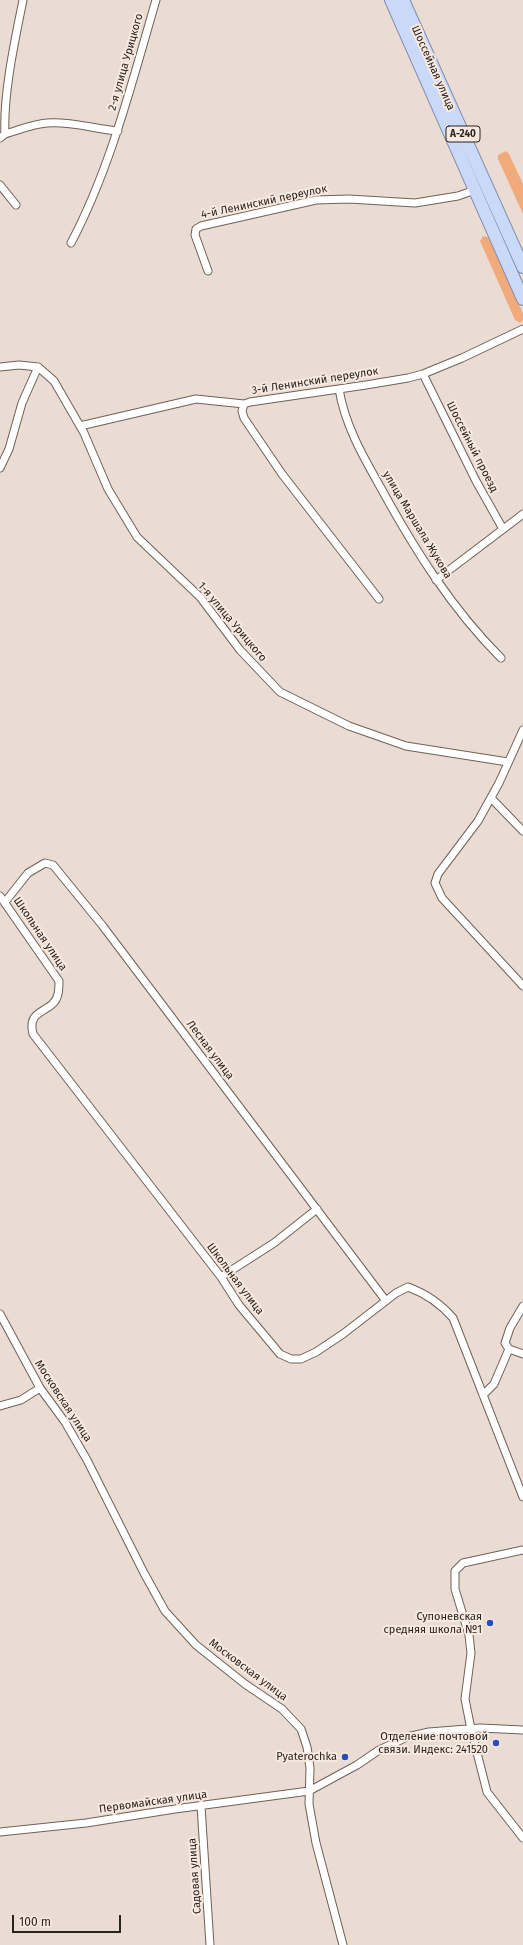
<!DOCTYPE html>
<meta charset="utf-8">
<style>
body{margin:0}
#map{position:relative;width:523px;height:1945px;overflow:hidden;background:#ebdcd3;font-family:"Fira Sans",sans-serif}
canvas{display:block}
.scale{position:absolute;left:12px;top:1915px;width:109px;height:18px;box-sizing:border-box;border:2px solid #28231f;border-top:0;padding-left:5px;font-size:12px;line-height:14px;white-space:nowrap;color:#28231f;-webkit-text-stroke:3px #f8e9e0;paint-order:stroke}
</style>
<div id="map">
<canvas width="523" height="1945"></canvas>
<div class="scale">100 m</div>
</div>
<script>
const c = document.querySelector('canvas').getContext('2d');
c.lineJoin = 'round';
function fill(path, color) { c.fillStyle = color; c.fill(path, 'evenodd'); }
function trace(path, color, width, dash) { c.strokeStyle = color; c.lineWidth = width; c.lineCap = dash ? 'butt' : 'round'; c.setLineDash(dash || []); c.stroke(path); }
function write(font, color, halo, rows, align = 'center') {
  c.font = font + ' "Fira Sans",sans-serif'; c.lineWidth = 4; c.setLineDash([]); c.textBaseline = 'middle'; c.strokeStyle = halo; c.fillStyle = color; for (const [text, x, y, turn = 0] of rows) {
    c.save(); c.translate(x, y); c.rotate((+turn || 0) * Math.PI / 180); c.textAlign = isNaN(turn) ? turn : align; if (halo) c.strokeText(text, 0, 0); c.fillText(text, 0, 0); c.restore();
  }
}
fill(new Path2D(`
 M 506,151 L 509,154 L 523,184 L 523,214 L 498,159 L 498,155 Z
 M 483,236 L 488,237 L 523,313 L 523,320 L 520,323 L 515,320 L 480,241 Z`), '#f1aa7b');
const street = new Path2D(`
 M 5,134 C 3,94 15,40 23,0
 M 0,138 L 5,134 C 19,130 33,124 47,123 C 71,121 94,129 118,131
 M 0,185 L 16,205
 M 71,243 C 111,167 132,82 156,0
 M 208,271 L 195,235 L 196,229 L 201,226 L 316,200 L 349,199 L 415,203 L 458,196 L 475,190
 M 0,367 L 19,365 L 38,367
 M 38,367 L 54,381 L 84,433 L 108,489 L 137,537 L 200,597 L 240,650 L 280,692 L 349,726 L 406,746 L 508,762
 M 423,374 L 476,481 L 503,529
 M 339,389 C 345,426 364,458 382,490 C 415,550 452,609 501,658
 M 80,426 L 196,399 L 244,404
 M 0,468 L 9,449 L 22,403 L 38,367
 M 436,580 L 523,514
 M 379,599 L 282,474 L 244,418 L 242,411 L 244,404 L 250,402 L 366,385 L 408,378 L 423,374 L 462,358 L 523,329
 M 523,730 L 499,783 L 478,821 L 438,874 L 435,883 L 442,898 L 523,986
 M 491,798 L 523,831
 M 0,896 L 59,981 C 59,985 59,990 58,994 C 54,1014 26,1007 33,1034 L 221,1277 L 239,1305 L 280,1354 L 291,1359 L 301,1359 L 316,1352 L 343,1334 L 396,1293 L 408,1287 C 427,1294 440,1303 453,1318 L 523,1497
 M 5,902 L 28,873 L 45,863 L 53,865 L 102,925 L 386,1301
 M 221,1277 L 274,1243 L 317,1209
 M 0,1314 L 40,1388 L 65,1422 L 87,1460 L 144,1573 L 165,1611 L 196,1645 L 245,1684 L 282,1709 L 301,1729 L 307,1747 L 310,1768 L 309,1804 L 316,1843 L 343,1945
 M 509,1349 L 505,1343 L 510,1328 L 523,1306
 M 483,1395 L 494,1384 L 509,1349 L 523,1354
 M 0,1406 L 21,1400 L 40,1388
 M 523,1550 L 463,1563 L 455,1571 L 455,1589 L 469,1635 L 471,1653 L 465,1699 L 471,1729 L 487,1792 L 523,1838
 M 201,1806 L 210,1945
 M 0,1832 L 86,1823 L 175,1809 L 309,1791 L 357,1765 L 379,1750 L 407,1737 L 429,1732 L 480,1728 L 523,1730`);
const primary = new Path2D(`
 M 391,0 L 523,299
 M 403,0 L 523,267`);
trace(street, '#6e6159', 9);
trace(primary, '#7b89a9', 14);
trace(street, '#fff', 7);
trace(primary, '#cbd9f8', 12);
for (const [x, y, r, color] of [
 [490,1623,4,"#254ebc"],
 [496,1743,4,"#254ebc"],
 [345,1757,4,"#254ebc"]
]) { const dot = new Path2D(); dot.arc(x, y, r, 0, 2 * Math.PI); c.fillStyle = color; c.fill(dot); trace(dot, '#f8e9e0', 1.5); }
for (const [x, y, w] of [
 [463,134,34]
]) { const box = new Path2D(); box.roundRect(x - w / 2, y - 8, w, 16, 3); c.fillStyle = '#f8e9e0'; c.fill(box); trace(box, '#28231f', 1); }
write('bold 10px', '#28231f', null, [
 ["А-240",463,134]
]);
write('11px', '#28231f', '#f8e9e0', [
 ["2-я улица Урицкого",126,62,-74],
 ["Шоссейная улица",433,68,66],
 ["4-й Ленинский переулок",264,202,-12],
 ["3-й Ленинский переулок",315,381,-9],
 ["Шоссейный проезд",472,447,63],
 ["улица Маршала Жукова",417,525,59],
 ["1-я улица Урицкого",232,622,50],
 ["Школьная улица",40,934,56],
 ["Лесная улица",210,1050,53],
 ["Школьная улица",235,1279,53],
 ["Московская улица",63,1401,57],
 ["Московская улица",248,1670,37],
 ["Первомайская улица",153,1802,-8],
 ["Садовая улица",195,1876,-94]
]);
write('11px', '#28231f', '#f8e9e0', [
 ["Супоневская",482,1617],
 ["средняя школа №1",482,1630],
 ["Отделение почтовой",488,1737],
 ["связи. Индекс: 241520",488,1750],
 ["Pyaterochka",337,1757]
], 'right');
</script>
